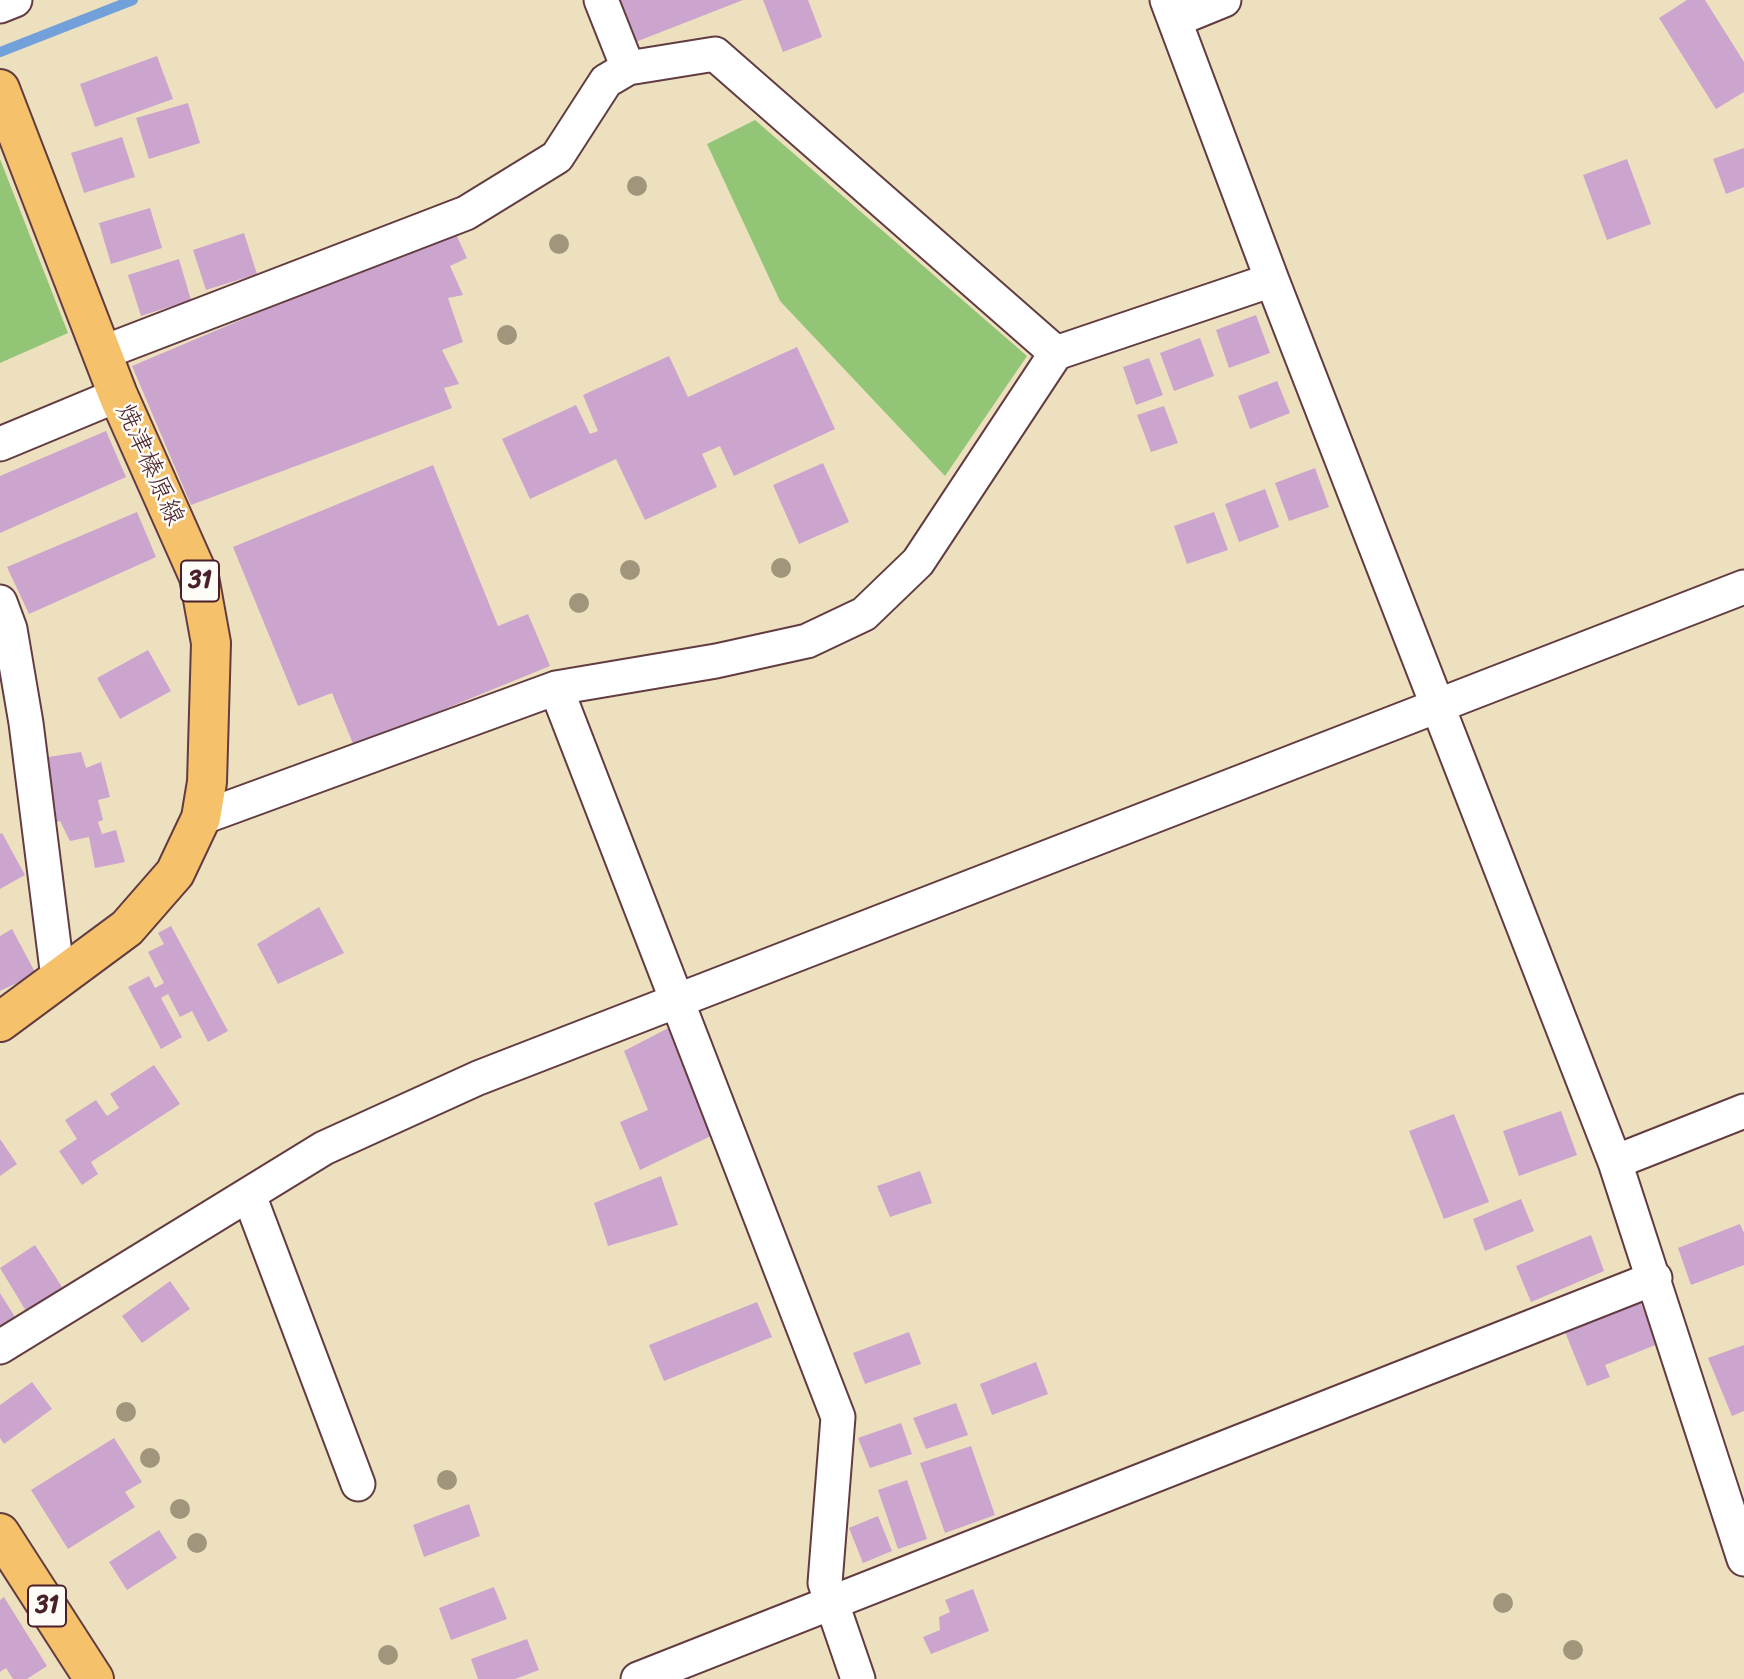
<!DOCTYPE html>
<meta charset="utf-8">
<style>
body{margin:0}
canvas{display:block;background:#ede0bf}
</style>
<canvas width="1744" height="1679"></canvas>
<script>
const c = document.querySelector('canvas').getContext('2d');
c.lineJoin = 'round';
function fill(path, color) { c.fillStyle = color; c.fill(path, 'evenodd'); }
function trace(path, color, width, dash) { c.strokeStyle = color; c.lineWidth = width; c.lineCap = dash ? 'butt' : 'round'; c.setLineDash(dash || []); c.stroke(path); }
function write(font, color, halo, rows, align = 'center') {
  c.font = font + ' Sriracha,"Klee One",sans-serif'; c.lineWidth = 5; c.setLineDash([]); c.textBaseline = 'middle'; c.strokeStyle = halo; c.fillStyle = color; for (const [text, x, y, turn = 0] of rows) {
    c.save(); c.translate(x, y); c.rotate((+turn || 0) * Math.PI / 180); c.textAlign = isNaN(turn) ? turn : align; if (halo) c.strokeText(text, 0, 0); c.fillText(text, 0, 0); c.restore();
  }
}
fill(new Path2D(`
 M 755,120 L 1027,356 L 945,476 L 780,301 L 707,144 Z
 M 0,159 L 68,333 L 0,363 Z`), '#92c576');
trace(new Path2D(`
 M 0,52 L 133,0`), '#71a0da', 10);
fill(new Path2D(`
 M 616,0 L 743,0 L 633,43 Z
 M 763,0 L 808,0 L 822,37 L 783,52 Z
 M 1687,0 L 1705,0 L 1744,62 L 1744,92 L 1716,109 L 1659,18 Z
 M 157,56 L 173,99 L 95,127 L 80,84 Z
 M 188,103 L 200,143 L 149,159 L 136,118 Z
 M 122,137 L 135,177 L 84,193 L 71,153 Z
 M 1744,148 L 1744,187 L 1726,194 L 1713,159 Z
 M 1627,159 L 1651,224 L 1607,240 L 1583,175 Z
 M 150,208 L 162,248 L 111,264 L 99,223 Z
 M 454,230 L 467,258 L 450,266 L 463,295 L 448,298 L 463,342 L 442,350 L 459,384 L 444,388 L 452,408 L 191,505 L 132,366 Z
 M 244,233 L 257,274 L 206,290 L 193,250 Z
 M 179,259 L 191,300 L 141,316 L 128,275 Z
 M 1256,315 L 1270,353 L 1229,368 L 1216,330 Z
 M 1200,338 L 1214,376 L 1174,391 L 1160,353 Z
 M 797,347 L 835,429 L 734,476 L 720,446 L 702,454 L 717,487 L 645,520 L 616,459 L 530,499 L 502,439 L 576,405 L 590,434 L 598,431 L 583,395 L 669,356 L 688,397 Z
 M 1149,358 L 1163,395 L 1136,405 L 1123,367 Z
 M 1277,381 L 1290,413 L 1250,429 L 1238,396 Z
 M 1164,406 L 1178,443 L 1151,452 L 1137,415 Z
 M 106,431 L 126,477 L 0,533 L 0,476 Z
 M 823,463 L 849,522 L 799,544 L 773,485 Z
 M 433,465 L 498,626 L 528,614 L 550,666 L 354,746 L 332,693 L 298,706 L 233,547 Z
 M 1315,468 L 1329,507 L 1289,521 L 1275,483 Z
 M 1265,489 L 1279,527 L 1239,542 L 1225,504 Z
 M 137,512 L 156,557 L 29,614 L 7,567 Z
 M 1214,512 L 1228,550 L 1187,564 L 1174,526 Z
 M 148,650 L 171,691 L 120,719 L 97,678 Z
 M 81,752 L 86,768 L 101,762 L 110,797 L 98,800 L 103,820 L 98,822 L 102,834 L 116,830 L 125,862 L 95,868 L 89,837 L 70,841 L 60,821 L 45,825 L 35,759 Z
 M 2,833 L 25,875 L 0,889 L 0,834 Z
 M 319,907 L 344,953 L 278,984 L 257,944 Z
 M 171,926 L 228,1031 L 208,1042 L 192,1011 L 180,1017 L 168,994 L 161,998 L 182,1037 L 161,1049 L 128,987 L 149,976 L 155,988 L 164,983 L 148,952 L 164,944 L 158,933 Z
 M 12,929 L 36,974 L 0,991 L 0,936 Z
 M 676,1024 L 713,1135 L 640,1170 L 620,1122 L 648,1110 L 624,1051 Z
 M 154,1065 L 180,1104 L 91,1162 L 98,1174 L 82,1185 L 59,1151 L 77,1139 L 65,1120 L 96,1100 L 107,1116 L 119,1108 L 110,1094 Z
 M 1561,1111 L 1577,1155 L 1519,1176 L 1503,1131 Z
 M 1454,1114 L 1489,1202 L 1444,1219 L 1409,1131 Z
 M 0,1139 L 17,1164 L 0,1176 Z
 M 920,1171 L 932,1203 L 890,1217 L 877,1186 Z
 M 661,1176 L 678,1225 L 608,1246 L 594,1203 Z
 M 1521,1199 L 1534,1231 L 1485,1251 L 1473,1219 Z
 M 1740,1224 L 1744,1233 L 1744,1265 L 1691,1285 L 1678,1248 Z
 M 1591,1235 L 1604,1271 L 1531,1302 L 1516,1266 Z
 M 35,1245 L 62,1287 L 26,1311 L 0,1268 Z
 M 170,1281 L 190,1309 L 142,1343 L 122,1316 Z
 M 0,1293 L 15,1317 L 0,1327 Z
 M 757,1302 L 772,1337 L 664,1381 L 649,1345 Z
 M 1640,1302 L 1658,1344 L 1605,1365 L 1610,1377 L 1587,1386 L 1565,1332 Z
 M 909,1332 L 921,1364 L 865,1384 L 853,1353 Z
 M 1744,1345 L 1744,1411 L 1732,1416 L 1708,1358 Z
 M 1036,1362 L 1048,1394 L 992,1415 L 980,1384 Z
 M 32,1382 L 52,1409 L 4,1444 L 0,1438 L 0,1405 Z
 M 956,1403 L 968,1435 L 926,1449 L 913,1418 Z
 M 901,1423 L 912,1454 L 870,1468 L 858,1438 Z
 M 114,1438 L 142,1482 L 125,1492 L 135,1507 L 68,1549 L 31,1490 Z
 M 971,1446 L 995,1515 L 945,1533 L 920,1463 Z
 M 907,1480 L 927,1539 L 898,1549 L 878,1490 Z
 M 469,1504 L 480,1536 L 424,1557 L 413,1525 Z
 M 878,1516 L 892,1551 L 863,1563 L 849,1528 Z
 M 159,1530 L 177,1558 L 127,1590 L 109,1562 Z
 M 494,1587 L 507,1619 L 451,1640 L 439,1608 Z
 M 973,1589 L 989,1631 L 931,1654 L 923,1637 L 940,1630 L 939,1617 L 950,1612 L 945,1600 Z
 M 4,1597 L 47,1666 L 27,1679 L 13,1679 L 6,1668 L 0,1672 L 0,1600 Z
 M 527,1639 L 539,1670 L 515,1679 L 478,1679 L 471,1659 Z`), '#cba5ce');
const minor = new Path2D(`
 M 601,0 L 628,68
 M 1167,0 L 1272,280 L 1615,1162 L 1744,1559
 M 0,6 L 15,0
 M 1175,20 L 1224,0
 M 102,353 L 466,213 L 557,157 L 606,81 L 628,68 L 715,54 L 1056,353
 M 0,444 L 118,395
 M 0,602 L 10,629 L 26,723 L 58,978
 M 556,688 L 838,1417 L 825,1583 L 858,1679
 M 201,818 L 556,688 L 716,661 L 807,641 L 864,614 L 918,562 L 1056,353 L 1272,280
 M 1615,1162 L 1744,1111
 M 249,1195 L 358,1484
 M 0,1347 L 324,1148 L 478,1078 L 1744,587
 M 638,1679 L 1655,1278`);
const major = new Path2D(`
 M 0,89 L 118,395 L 199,577 L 211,643 L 207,782 L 201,818 L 175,873 L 127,928 L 0,1022
 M 0,1533 L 94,1679`);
trace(minor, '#623c41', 37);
trace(major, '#623c41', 42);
trace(minor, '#fff', 33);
trace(major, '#f5c16b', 38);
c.fillStyle = '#a1967c';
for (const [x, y] of [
 [637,186],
 [559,244],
 [507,335],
 [781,568],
 [630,570],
 [579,603],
 [126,1412],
 [150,1458],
 [447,1480],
 [180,1509],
 [197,1543],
 [1503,1603],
 [1573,1650],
 [388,1655]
]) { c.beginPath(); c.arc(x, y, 10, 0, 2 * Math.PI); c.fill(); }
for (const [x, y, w] of [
 [200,581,38],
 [47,1606,38]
]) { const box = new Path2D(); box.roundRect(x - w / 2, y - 20.5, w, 41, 5); c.fillStyle = '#fdfcf7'; c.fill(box); trace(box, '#4a1f2b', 2); }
write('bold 24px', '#4a1f2b', null, [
 ["31",200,581],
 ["31",47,1606]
]);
write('26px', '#4a1f2b', '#fdfcf7', [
 ["焼津榛原線",149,465,66]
]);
</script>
